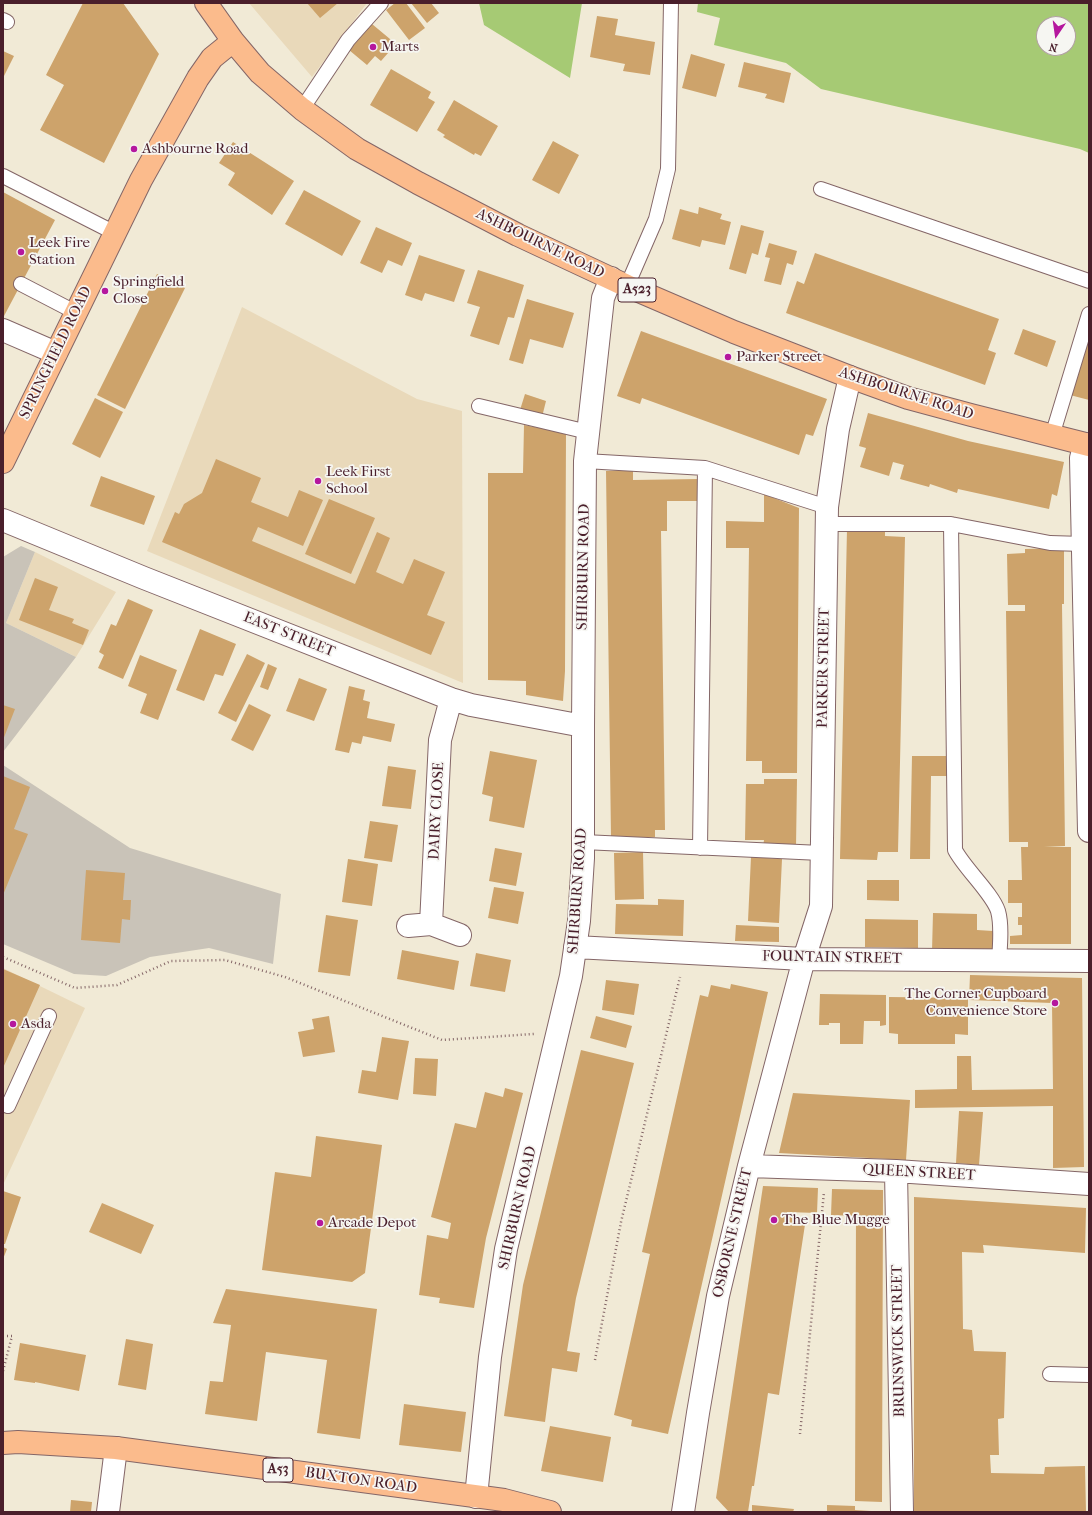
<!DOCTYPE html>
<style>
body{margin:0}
#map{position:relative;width:1092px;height:1515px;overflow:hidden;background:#f1ead6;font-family:"IM FELL French Canon",serif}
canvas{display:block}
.frame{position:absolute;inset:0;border:4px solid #4a1f2b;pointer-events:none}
.north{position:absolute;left:1036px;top:16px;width:40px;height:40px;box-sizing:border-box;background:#f6f6f2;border:1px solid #b1a0a2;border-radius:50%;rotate:193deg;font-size:11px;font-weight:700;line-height:16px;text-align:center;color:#4a1f2b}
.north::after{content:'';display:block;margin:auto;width:14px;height:18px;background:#b5179e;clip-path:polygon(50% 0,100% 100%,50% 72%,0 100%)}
</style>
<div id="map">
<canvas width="1092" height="1515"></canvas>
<div class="frame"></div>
<div class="north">N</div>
</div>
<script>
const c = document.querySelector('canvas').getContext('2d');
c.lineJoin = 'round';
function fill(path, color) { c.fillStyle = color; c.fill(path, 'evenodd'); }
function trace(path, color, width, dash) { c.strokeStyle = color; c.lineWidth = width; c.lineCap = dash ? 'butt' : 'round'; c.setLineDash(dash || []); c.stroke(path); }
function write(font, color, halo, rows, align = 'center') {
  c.font = font + ' "IM FELL French Canon",serif'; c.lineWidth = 3.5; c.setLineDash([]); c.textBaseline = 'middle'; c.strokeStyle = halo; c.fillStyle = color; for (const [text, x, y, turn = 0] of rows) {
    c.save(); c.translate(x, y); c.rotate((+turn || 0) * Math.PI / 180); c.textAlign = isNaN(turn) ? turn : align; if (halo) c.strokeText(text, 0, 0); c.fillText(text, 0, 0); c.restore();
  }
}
fill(new Path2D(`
 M 249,3 L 367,3 L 312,77 Z
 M 242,307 L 417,399 L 462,411 L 463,683 L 147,551 Z
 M 35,552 L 116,592 L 76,657 L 6,623 Z
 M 3,968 L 85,1008 L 3,1185 Z`), '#e9d9ba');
fill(new Path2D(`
 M 21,546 L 35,552 L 6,623 L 76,657 L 3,752 L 3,557 Z
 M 3,765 L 130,848 L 281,894 L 273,964 L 209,948 L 150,957 L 106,976 L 74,974 L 3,944 Z`), '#c9c3b8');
fill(new Path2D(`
 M 479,3 L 582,3 L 570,78 L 484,25 Z
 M 698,3 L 1089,3 L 1089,153 L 1080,149 L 821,89 L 786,63 L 714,45 L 720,18 L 697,12 ZM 1044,24 L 1068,24 L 1068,48 L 1044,48 Z`), '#a6ca74');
fill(new Path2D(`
 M 83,3 L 123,3 L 159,54 L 104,163 L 40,130 L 64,85 L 46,75 Z
 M 307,3 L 338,3 L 320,18 Z
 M 395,3 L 406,3 L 425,28 L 409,40 L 386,10 Z
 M 411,3 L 431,3 L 439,13 L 427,23 Z
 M 597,16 L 618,19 L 615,35 L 655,42 L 650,75 L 623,71 L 625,64 L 590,57 Z
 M 372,24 L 396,44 L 381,61 L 375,56 L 367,65 L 349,50 Z
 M 3,51 L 14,56 L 3,78 Z
 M 691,54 L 725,64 L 716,97 L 682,88 Z
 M 744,62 L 791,73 L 784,103 L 765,98 L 767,94 L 738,87 Z
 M 391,69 L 431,92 L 428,98 L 435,102 L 417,132 L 370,105 Z
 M 454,100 L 498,126 L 481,156 L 475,153 L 474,155 L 443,137 L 445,135 L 437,130 Z
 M 553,141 L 579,155 L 559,194 L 532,180 Z
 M 233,142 L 294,181 L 272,215 L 228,185 L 235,173 L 219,163 Z
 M 304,190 L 361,221 L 342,256 L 285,224 Z
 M 3,192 L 55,220 L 4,316 L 3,316 Z
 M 699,207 L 722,214 L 720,219 L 731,222 L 725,245 L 702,240 L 700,247 L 672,239 L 680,209 L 698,214 Z
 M 741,225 L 764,231 L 758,255 L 752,253 L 746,274 L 729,269 Z
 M 376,227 L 412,243 L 402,266 L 388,260 L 382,273 L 360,263 Z
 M 769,243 L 797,251 L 793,265 L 787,263 L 781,285 L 764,281 L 770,258 L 765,257 Z
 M 815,253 L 999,319 L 988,350 L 996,353 L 985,385 L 786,313 L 797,281 L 804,284 Z
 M 419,255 L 465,270 L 454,302 L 425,293 L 422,301 L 405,295 Z
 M 478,270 L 524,285 L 514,318 L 508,317 L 499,345 L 470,336 L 480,307 L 467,303 Z
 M 157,274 L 185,288 L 125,409 L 97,395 Z
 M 527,299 L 574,313 L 563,348 L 530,339 L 523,364 L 509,360 Z
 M 1023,329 L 1056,341 L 1047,367 L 1014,354 Z
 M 641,331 L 827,399 L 813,436 L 806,434 L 799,455 L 642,398 L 640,404 L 617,396 Z
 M 1083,344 L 1089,345 L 1089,400 L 1070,395 Z
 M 525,394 L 546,401 L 542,417 L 520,410 Z
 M 95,398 L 123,412 L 100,458 L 72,444 Z
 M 868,413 L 968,441 L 1064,462 L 1057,496 L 1052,494 L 1049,509 L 958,489 L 957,493 L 930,484 L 929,487 L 900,479 L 904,465 L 893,462 L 889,476 L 860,467 L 866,448 L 859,446 Z
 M 524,425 L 566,433 L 565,671 L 563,701 L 526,695 L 526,681 L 488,680 L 488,473 L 523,473 Z
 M 216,459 L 261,478 L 251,502 L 288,517 L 299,490 L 323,500 L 303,546 L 258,527 L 252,541 L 355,584 L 377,532 L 390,538 L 376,572 L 403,584 L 414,559 L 445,572 L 427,615 L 445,622 L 431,655 L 162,542 L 175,512 L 179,514 L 184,504 L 202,493 Z
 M 633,470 L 633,480 L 699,479 L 699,501 L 667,501 L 667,531 L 661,531 L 665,830 L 655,830 L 655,837 L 611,837 L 606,471 Z
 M 101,476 L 155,496 L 144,525 L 90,506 Z
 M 764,494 L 799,508 L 797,773 L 762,773 L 762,761 L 746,761 L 749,548 L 726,548 L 726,521 L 764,522 Z
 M 329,499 L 375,518 L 351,574 L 305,554 Z
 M 847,529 L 885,530 L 885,536 L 905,537 L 898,852 L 878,852 L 877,860 L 840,859 Z
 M 1064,548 L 1064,604 L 1062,604 L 1065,846 L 1044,847 L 1071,847 L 1071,944 L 1010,944 L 1010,936 L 1022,935 L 1022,925 L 1018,925 L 1018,917 L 1022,917 L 1022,903 L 1008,903 L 1008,880 L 1022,880 L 1021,847 L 1028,847 L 1028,842 L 1009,842 L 1006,611 L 1025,611 L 1025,605 L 1008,605 L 1007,554 L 1025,553 L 1025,549 Z
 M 35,578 L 58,587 L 49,610 L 74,619 L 72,623 L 89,630 L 83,645 L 19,620 Z
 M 128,599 L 153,610 L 123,679 L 98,668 L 104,655 L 99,652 L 111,624 L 116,626 Z
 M 200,629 L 236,644 L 223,676 L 215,674 L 204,701 L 176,690 Z
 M 247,654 L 265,663 L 236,722 L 218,713 Z
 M 140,655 L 177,670 L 158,720 L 140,713 L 147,694 L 128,686 Z
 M 268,664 L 277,668 L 268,690 L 260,687 Z
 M 299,678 L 327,689 L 314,721 L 286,711 Z
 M 349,686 L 365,690 L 363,700 L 370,702 L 367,718 L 395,724 L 391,742 L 363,736 L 361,744 L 352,742 L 349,753 L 335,750 Z
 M 249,704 L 271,715 L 253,751 L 231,740 Z
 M 3,705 L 15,709 L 3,740 Z
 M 490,751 L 537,760 L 524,828 L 489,821 L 493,797 L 482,794 Z
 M 912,756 L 949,756 L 948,776 L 931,776 L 930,859 L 910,859 Z
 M 388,766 L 416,770 L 411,809 L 382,806 Z
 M 3,776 L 30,787 L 14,829 L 28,834 L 3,895 Z
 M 764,779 L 797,779 L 796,847 L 763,847 L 764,840 L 745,840 L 746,784 L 764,784 Z
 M 370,821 L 398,825 L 392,862 L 364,858 Z
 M 495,848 L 522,853 L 516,886 L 489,881 Z
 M 643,852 L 644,899 L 615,900 L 614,853 Z
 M 751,857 L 782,859 L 779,923 L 748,921 Z
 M 348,859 L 378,864 L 372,906 L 342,902 Z
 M 86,870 L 125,873 L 123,900 L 131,900 L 130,920 L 122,919 L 120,943 L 81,940 Z
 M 867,880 L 899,880 L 899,901 L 867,900 Z
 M 494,887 L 524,892 L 518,924 L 488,918 Z
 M 658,899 L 684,900 L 683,936 L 615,934 L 616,904 L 658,905 Z
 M 933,913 L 977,914 L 977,930 L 993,931 L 993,952 L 932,951 Z
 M 326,915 L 358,920 L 350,976 L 318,972 Z
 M 865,919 L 918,920 L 918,948 L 865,947 Z
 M 736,925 L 779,927 L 779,942 L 735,941 Z
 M 402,950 L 459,961 L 454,990 L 397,979 Z
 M 476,953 L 511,960 L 505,992 L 470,986 Z
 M 3,969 L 40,985 L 3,1068 Z
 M 970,975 L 1082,978 L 1084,1167 L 1053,1168 L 1053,1106 L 915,1108 L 915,1090 L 957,1089 L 957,1056 L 971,1056 L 972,1090 L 1053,1089 L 1052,1003 L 969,1000 Z
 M 606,980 L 639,984 L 634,1015 L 602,1010 Z
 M 731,984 L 768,992 L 668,1434 L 631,1426 L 632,1420 L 614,1415 L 650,1254 L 642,1252 L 700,995 L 708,997 L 711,985 L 730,989 Z
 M 820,994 L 886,995 L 886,1025 L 880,1026 L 880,1021 L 864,1021 L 863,1044 L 840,1044 L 840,1023 L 829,1023 L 829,1025 L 819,1025 Z
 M 889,997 L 968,998 L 968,1035 L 955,1034 L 955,1044 L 898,1044 L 898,1034 L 889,1033 Z
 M 329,1016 L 335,1052 L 303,1057 L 298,1032 L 314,1029 L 312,1019 Z
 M 596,1016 L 632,1026 L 626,1048 L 590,1038 Z
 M 382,1037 L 409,1041 L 398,1100 L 358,1093 L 362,1070 L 376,1072 Z
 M 581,1050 L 634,1063 L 576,1298 L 567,1351 L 580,1353 L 577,1372 L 552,1368 L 545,1422 L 504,1416 L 523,1285 Z
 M 415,1058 L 438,1059 L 436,1096 L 413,1094 Z
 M 505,1088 L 523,1093 L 486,1238 L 474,1308 L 439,1303 L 440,1298 L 419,1295 L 427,1235 L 448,1239 L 451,1223 L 431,1217 L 455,1123 L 476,1128 L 485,1092 L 503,1097 Z
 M 793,1093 L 910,1100 L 906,1160 L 779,1153 Z
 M 959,1111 L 983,1112 L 979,1165 L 956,1163 Z
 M 316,1136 L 382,1145 L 365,1273 L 352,1282 L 262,1270 L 275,1172 L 311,1177 Z
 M 763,1186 L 818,1188 L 817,1213 L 787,1212 L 787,1216 L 806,1218 L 779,1395 L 768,1393 L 754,1486 L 752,1486 L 748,1512 L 729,1512 L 716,1498 Z
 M 832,1189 L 883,1190 L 882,1502 L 855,1501 L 856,1216 L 831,1215 Z
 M 3,1191 L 21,1197 L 5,1244 L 3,1244 Z
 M 914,1197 L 1086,1208 L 1085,1253 L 983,1245 L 984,1253 L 962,1252 L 963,1329 L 972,1330 L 974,1351 L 1006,1352 L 1004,1418 L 998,1419 L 999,1455 L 990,1455 L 991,1473 L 1044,1474 L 1045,1467 L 1085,1466 L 1086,1512 L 914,1512 Z
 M 102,1203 L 154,1225 L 141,1254 L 89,1232 Z
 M 3,1247 L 7,1249 L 3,1259 Z
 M 226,1289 L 377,1309 L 360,1439 L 317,1433 L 327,1360 L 266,1352 L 257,1421 L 205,1414 L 210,1381 L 223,1382 L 231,1325 L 213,1323 Z
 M 126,1339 L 153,1344 L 146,1390 L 118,1385 Z
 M 20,1343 L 86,1355 L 79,1391 L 35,1382 L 35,1383 L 14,1380 Z
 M 404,1404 L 466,1412 L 461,1452 L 399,1445 Z
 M 550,1426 L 611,1437 L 603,1482 L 541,1471 Z
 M 71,1500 L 92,1502 L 91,1512 L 70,1512 Z
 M 752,1505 L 794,1509 L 793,1512 L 752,1512 Z
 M 827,1505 L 855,1506 L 855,1510 L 871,1511 L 871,1512 L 827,1512 Z`), '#cda36b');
const service = new Path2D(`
 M 3,20 L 7,22
 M 302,109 L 348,40 L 381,3
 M 3,176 L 115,233
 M 821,189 L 1089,281
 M 21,284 L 75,312
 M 627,286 L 656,219 L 668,169 L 671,3
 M 479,406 L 588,432
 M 1052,436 L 1089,314
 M 585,461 L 705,468 L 827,507
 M 826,524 L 951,524 L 1050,543 L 1083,544
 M 951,524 L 955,850 C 965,869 992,893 998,911 C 1002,925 1000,946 999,961
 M 583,842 L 821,853
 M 700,848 L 705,468
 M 3,1104 L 8,1106 L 49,1016
 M 1050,1374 L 1089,1375`);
const minor = new Path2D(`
 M 3,330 L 56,353
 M 1085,444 L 1081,458 L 1089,831
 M 3,520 L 144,578 L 451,699 L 471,705 L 583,726
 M 431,924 L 440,740 L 451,699
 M 408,926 L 431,924 L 460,935
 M 575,947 L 804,959 L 1089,961
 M 749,1166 L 896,1171 L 1089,1184
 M 896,1171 L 902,1512
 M 476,1497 L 490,1357 L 506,1249 L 571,976 L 579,921 L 583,858 L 583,726 L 585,461 L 603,298 L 611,278
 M 108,1512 L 116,1448
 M 683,1512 L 698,1413 L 718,1296 L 749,1166 L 804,959 L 821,906 L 827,507 L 838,429 L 850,377`);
const trunk = new Path2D(`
 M 206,3 L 233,41 L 260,73 L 302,109 L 357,149 L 418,183 L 518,235 L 627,286 L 734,332 L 850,377 L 908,398 L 971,415 L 1089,445
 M 3,462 L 141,180 L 198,78 L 212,58 L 233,41
 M 3,1443 L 18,1442 L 116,1448 L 504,1500 L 550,1512`);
trace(service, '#846667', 16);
trace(minor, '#846667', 24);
trace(trunk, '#846667', 24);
trace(new Path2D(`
 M 3,957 L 75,988 L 117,985 L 171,961 L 225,960 L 285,977 L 442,1040 L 534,1034
 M 3,1336 L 12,1336 L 3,1371
 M 595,1360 L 621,1222 L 680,977
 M 800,1434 L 824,1192`), '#846667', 2.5, [1, 3]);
trace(service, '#fff', 14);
trace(minor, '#fff', 22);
trace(trunk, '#fbbb8c', 22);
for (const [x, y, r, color] of [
 [373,47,4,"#b5179e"],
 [134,149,4,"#b5179e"],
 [21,252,4,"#b5179e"],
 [105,291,4,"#b5179e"],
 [728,357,4,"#b5179e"],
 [318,481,4,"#b5179e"],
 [1055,1003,4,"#b5179e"],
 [13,1024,4,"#b5179e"],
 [774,1220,4,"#b5179e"],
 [320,1223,4,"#b5179e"]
]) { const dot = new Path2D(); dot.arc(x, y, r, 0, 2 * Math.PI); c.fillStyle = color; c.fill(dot); trace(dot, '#f6f6f2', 1.5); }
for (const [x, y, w] of [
 [637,290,38],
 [278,1470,30]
]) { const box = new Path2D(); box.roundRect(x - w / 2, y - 12, w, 24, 3); c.fillStyle = '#f6f6f2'; c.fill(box); trace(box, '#4a1f2b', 1); }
write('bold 14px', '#4a1f2b', null, [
 ["A523",637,290],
 ["A53",278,1470]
]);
write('15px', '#4a1f2b', '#f6f6f2', [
 ["Marts",381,47],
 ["Ashbourne Road",142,149],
 ["Leek Fire",29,243],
 ["Station",29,260],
 ["Springfield",113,282],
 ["Close",113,299],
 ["Parker Street",736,357],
 ["Leek First",326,472],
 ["School",326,489],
 ["The Corner Cupboard",1047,994,"right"],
 ["Convenience Store",1047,1011,"right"],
 ["Asda",21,1024],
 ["The Blue Mugge",782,1220],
 ["Arcade Depot",328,1223]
], 'left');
write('15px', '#4a1f2b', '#f6f6f2', [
 ["ASHBOURNE ROAD",540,244,26],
 ["SPRINGFIELD ROAD",56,353,-64],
 ["ASHBOURNE ROAD",906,394,18],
 ["SHIRBURN ROAD",584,567,-89],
 ["EAST STREET",289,635,22],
 ["PARKER STREET",824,668,-89],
 ["DAIRY CLOSE",437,811,-87],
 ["SHIRBURN ROAD",578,891,-86],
 ["FOUNTAIN STREET",832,958,1],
 ["QUEEN STREET",919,1173,3],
 ["SHIRBURN ROAD",518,1208,-77],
 ["OSBORNE STREET",733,1233,-77],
 ["BRUNSWICK STREET",899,1341,-91],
 ["BUXTON ROAD",361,1481,8]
]);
</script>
